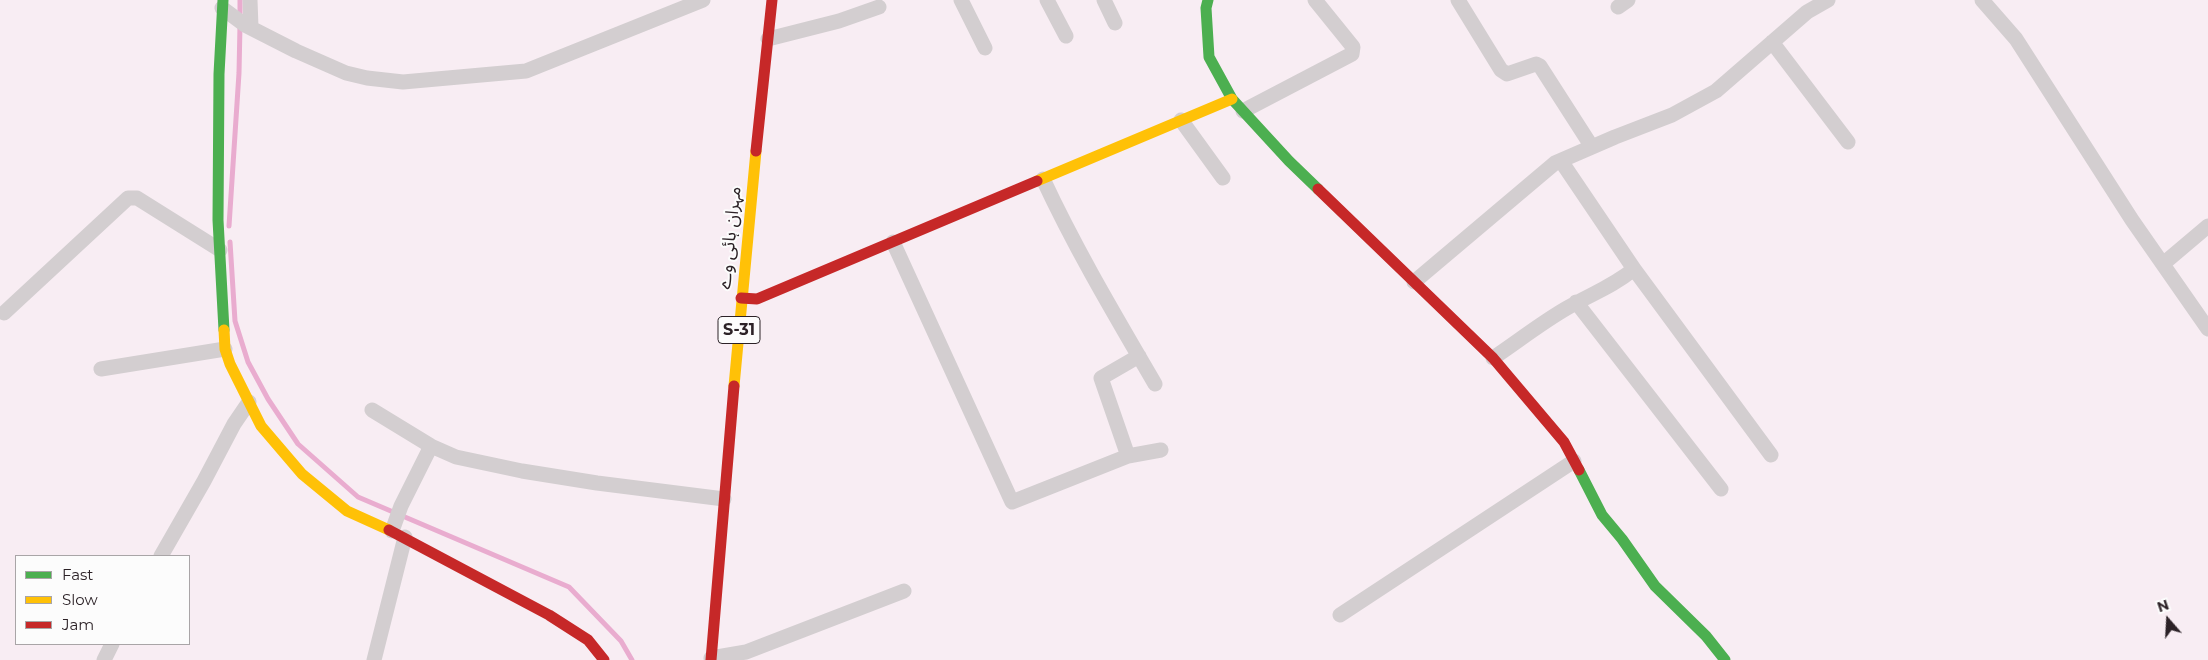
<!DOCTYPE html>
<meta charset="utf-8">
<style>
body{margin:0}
#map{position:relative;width:2208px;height:660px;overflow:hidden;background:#f8edf3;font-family:Montserrat,sans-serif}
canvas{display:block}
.legend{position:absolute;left:15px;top:555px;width:175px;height:90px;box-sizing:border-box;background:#fcfcfc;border:1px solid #a9a5a7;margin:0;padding:6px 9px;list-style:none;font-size:15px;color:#2c2227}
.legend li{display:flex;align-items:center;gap:10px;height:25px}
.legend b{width:25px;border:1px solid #a9a5a7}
.north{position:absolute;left:2143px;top:595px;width:50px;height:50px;-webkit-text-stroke:4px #fcfcfc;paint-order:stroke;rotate:341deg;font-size:14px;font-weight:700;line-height:20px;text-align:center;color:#2c2227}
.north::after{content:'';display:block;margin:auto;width:18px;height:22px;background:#2c2227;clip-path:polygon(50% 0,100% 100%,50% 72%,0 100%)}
</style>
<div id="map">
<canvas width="2208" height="660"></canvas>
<ul class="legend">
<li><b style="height:6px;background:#4caf50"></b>Fast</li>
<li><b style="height:6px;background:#ffc107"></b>Slow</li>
<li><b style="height:6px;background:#c62828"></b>Jam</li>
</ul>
<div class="north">N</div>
</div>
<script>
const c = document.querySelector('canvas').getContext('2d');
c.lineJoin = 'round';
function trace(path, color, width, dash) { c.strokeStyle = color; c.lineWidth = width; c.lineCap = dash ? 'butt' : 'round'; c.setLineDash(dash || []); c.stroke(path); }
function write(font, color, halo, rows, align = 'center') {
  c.font = font + ' Montserrat,"Noto Sans Arabic",sans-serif'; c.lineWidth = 4; c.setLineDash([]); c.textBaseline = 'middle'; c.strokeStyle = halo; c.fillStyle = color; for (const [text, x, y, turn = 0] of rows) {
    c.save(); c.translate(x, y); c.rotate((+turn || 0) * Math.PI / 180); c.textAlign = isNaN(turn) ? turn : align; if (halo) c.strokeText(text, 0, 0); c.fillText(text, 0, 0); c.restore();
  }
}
trace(new Path2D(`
 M 240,17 L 240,0
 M 229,226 L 239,73 L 240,25
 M 230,242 L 235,321 L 248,362 L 268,399 L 298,444 L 358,497 L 569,587 L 621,641 L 632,660`), '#e9accf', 5);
trace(new Path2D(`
 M 250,0 L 251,27
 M 961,0 L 985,48
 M 1047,0 L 1066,36
 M 1104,0 L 1115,23
 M 1458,0 L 1501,70 L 1507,74 L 1536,64 L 1540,66 L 1592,147
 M 1982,0 L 2016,39 L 2132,220 L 2208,329
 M 1618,7 L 1628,0
 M 222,8 L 245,25 L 296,51 L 346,73 L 367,78 L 403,82 L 526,71 L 703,0
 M 768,39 L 839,21 L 879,7
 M 1772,42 L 1848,142
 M 1243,111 L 1352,54 L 1353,47 L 1315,0
 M 1181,120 L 1223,178
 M 1561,161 L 1634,269 L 1771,455
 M 1043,179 C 1076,250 1116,317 1155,384
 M 893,242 L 1012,502 L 1128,456 L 1161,450
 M 2163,264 L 2208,226
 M 1414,282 L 1555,163 L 1615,137 L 1672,115 L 1716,91 L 1807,12 L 1828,0
 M 1576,302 L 1721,489
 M 4,313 L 128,198 L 137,198 L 220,250
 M 1493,358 C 1517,342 1541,323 1567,308 C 1591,294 1612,287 1634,269
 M 101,369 L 225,349
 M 372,410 L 431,446 L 456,457 L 522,471 L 597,483 L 724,499
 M 1128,456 L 1101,378 L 1139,356
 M 392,531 L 401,506 L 431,446
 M 161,556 L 204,481 L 234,424 L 249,402
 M 1340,615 L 1574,461
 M 711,658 L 746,652 L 904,591
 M 104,660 L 112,644
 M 374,660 L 405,537`), '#d3ced0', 15);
trace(new Path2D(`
 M 223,0 L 219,74 L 218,220 L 224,330
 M 1208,0 L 1206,8 L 1209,57 L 1232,99 L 1289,161 L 1318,189
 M 1579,470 L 1602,515 L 1622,539 L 1655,586 L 1706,636 L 1725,660`), '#4caf50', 11);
trace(new Path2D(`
 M 1037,181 L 1232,99
 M 224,330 L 225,349 L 230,364 L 261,426 L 302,474 L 347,511 L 389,530
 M 734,386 L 756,151`), '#ffc107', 11);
trace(new Path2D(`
 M 756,151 L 772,0
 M 1318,189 L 1493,358 L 1564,442 L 1579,470
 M 741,298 L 757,299 L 1037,181
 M 389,530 L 549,615 L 588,640 L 604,660
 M 711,660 L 734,386`), '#c62828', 11);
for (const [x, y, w] of [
 [739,330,42]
]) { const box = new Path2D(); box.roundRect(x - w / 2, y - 13.5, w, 27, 4); c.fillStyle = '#fcfcfc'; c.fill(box); trace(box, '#2c2227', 1); }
write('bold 16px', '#2c2227', null, [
 ["S-31",739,330]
]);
write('18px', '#2c2227', '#fcfcfc', [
 ["مہران ہائی وے",730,238,-84]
]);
</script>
